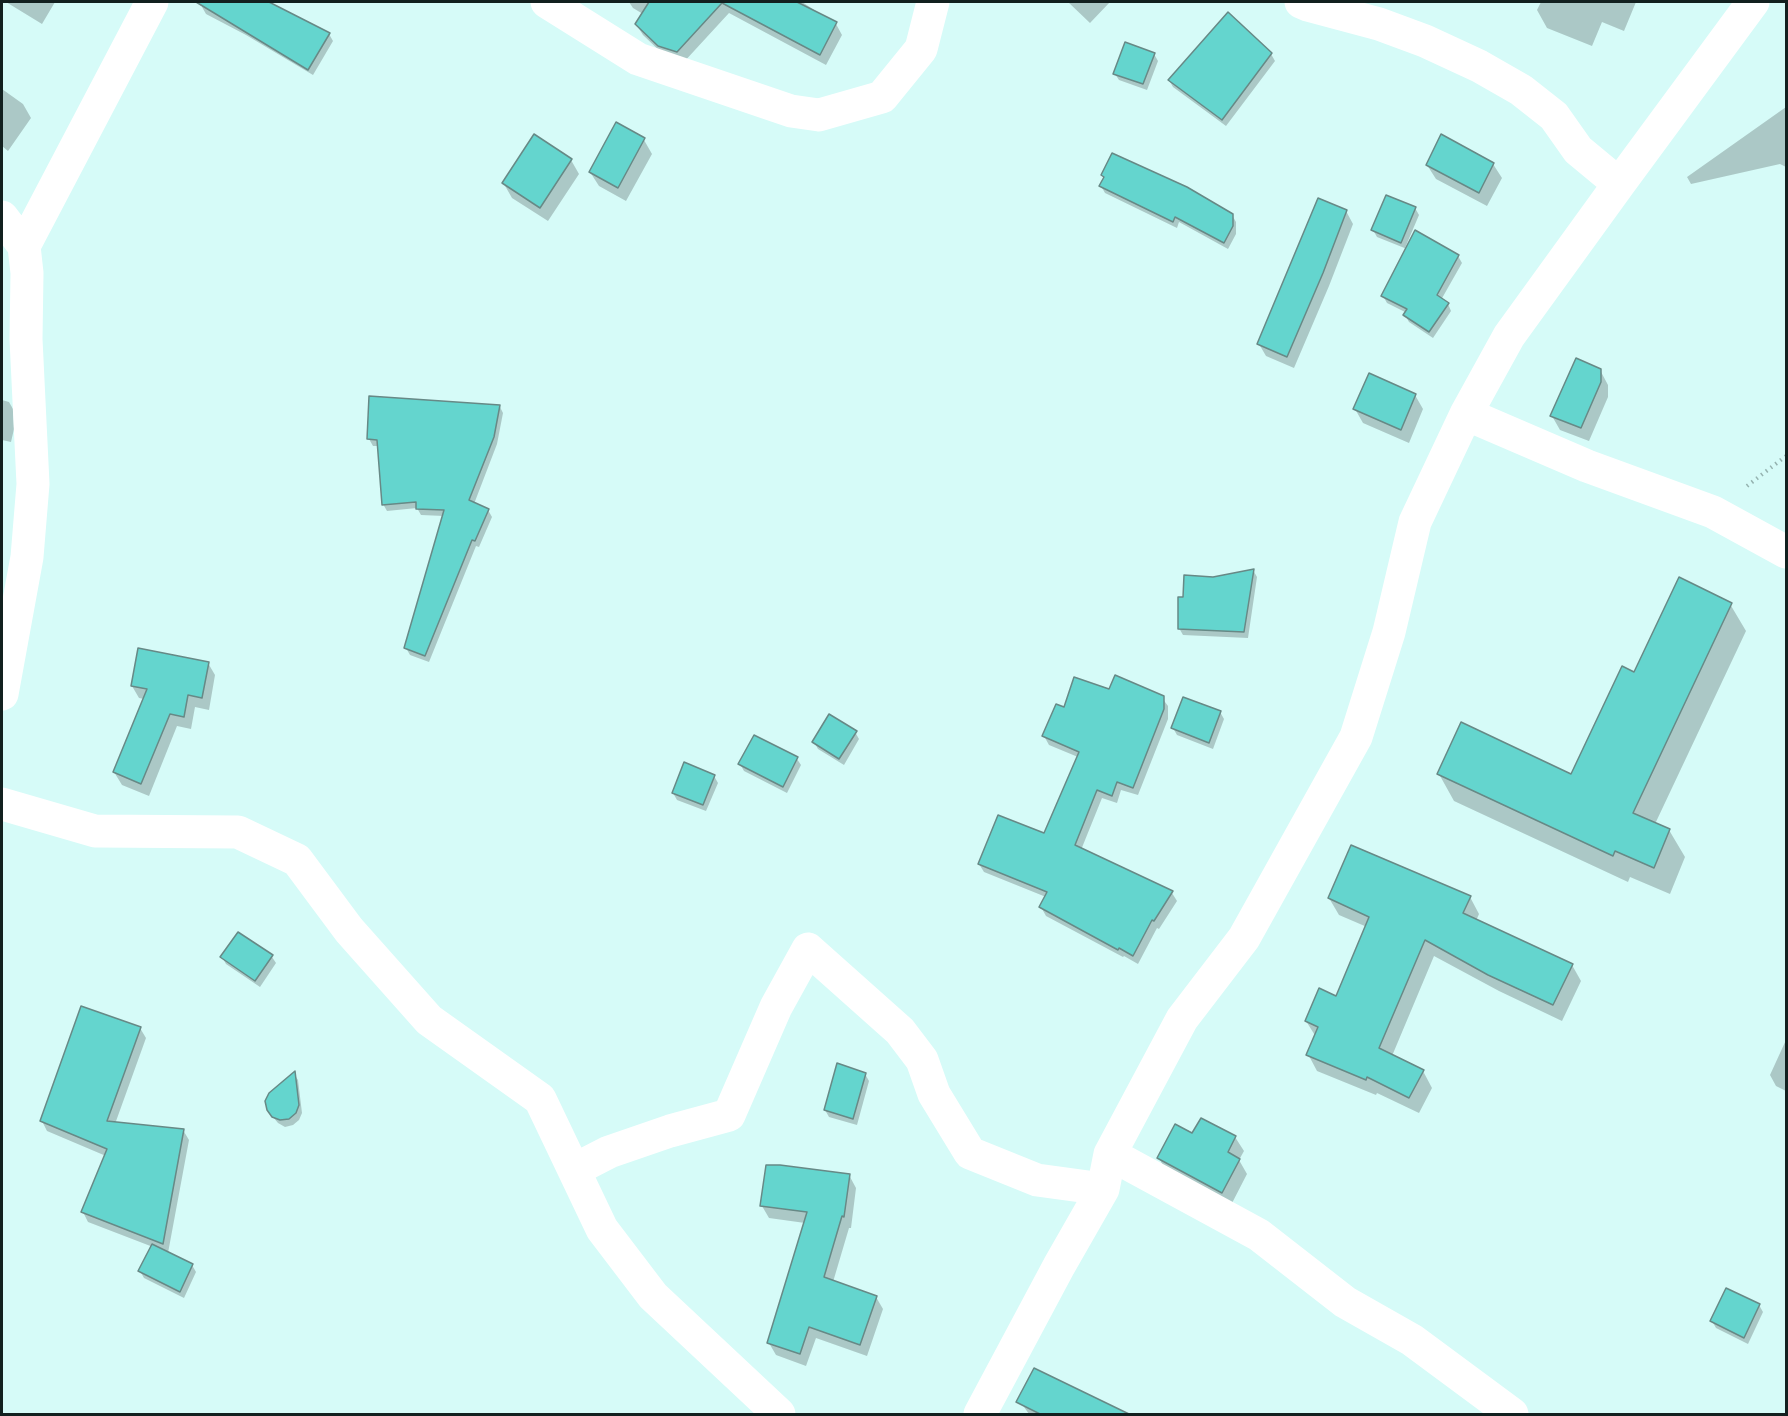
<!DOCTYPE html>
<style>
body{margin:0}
#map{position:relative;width:1788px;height:1416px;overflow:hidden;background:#d6fbf8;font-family:Helvetica,sans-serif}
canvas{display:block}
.frame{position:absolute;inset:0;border:3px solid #12201f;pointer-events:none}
</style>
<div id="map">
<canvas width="1788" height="1416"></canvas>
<div class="frame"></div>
</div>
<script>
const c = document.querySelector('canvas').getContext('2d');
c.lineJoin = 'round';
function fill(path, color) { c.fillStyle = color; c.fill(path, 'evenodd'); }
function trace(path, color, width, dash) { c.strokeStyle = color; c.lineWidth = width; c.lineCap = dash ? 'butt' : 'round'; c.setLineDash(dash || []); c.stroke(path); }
fill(new Path2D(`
 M 6,2 L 55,2 L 42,24 Z
 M 205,2 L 255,2 L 278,14 L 329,34 L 333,41 L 313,75 L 246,35 L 206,14 L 202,7 Z
 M 629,2 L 802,2 L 836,24 L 842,35 L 826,65 L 729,13 L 683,63 L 666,57 L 643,35 L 636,24 L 643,14 L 633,8 Z
 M 1068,2 L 1110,2 L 1090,23 Z
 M 1541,2 L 1636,2 L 1624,31 L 1602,22 L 1592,46 L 1547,28 L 1537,10 Z
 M 1154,54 L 1158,61 L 1147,90 L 1119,80 L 1115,74 Z
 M 1271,54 L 1275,61 L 1226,126 L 1173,87 L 1169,80 Z
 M 2,89 L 23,104 L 31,118 L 8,151 L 2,146 Z
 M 1786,107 L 1786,167 L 1780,164 L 1691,184 L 1687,177 Z
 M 644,140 L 652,154 L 626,201 L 599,186 L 590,172 Z
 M 571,160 L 579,174 L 548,221 L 512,198 L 504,184 Z
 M 1493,164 L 1502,178 L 1487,206 L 1436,179 L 1427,165 Z
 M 1102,175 L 1232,215 L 1236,222 L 1236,234 L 1228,249 L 1179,222 L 1177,228 L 1105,193 L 1101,186 L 1104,179 Z
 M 1415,208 L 1419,215 L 1405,248 L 1458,256 L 1462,263 L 1441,300 L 1448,304 L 1451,311 L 1433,338 L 1409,322 L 1405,315 L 1407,313 L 1387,303 L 1383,296 L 1407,249 L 1377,237 L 1373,230 Z
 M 1346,211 L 1353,224 L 1329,286 L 1294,368 L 1266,356 L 1259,344 Z
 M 1600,370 L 1608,385 L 1608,397 L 1589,441 L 1560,430 L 1552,416 Z
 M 1415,395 L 1423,409 L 1409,443 L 1363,423 L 1355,409 Z
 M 2,400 L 9,402 L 13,409 L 14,429 L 11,442 L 2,440 Z
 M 500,407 L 503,413 L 497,444 L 474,504 L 488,510 L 492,517 L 479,547 L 476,546 L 429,662 L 410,655 L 406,648 L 444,516 L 421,515 L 417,508 L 387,511 L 383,504 L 379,446 L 373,446 L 369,439 Z
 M 1253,570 L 1257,577 L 1248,638 L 1183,635 L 1179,628 L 1185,598 L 1213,578 Z
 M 1730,604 L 1746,631 L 1655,824 L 1669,830 L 1685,857 L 1670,894 L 1630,877 L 1628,882 L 1454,801 L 1439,774 L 1572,776 L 1635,674 Z
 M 208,663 L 215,675 L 209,710 L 195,707 L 191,729 L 177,726 L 149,796 L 122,785 L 114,772 L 144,699 L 139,698 L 132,686 Z
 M 1110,691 L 1162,698 L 1168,706 L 1168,719 L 1138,795 L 1121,790 L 1117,803 L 1102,798 L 1081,850 L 1172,893 L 1177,901 L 1159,929 L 1157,928 L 1138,964 L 1124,956 L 1123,957 L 1046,916 L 1041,907 L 1046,897 L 984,872 L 979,864 L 1044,835 L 1078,757 L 1049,745 L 1044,736 L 1065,709 Z
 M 1220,712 L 1224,719 L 1213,749 L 1177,735 L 1173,728 Z
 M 855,732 L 859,739 L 844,765 L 818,749 L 814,742 Z
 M 797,759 L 801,765 L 787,793 L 744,771 L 740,764 Z
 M 714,776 L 718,783 L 706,811 L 677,800 L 673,793 Z
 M 1470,897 L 1479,914 L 1476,921 L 1572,965 L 1581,981 L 1562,1021 L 1499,991 L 1434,956 L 1392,1056 L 1423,1071 L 1432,1088 L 1419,1113 L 1377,1093 L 1376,1095 L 1317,1071 L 1308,1054 L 1316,1037 L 1306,1021 L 1337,998 L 1367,927 L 1339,915 L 1329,898 Z
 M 238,934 L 272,957 L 276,963 L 260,987 L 226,964 L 222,957 Z
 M 140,1028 L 146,1038 L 115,1124 L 183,1130 L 189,1140 L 168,1253 L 192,1265 L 196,1272 L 184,1298 L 144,1278 L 140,1271 L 153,1247 L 88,1222 L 83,1212 L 106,1156 L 47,1131 L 42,1121 Z
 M 1786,1040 L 1786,1091 L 1776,1086 L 1770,1075 Z
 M 294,1074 L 298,1080 L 302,1113 L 299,1120 L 293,1125 L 285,1127 L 278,1123 L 273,1117 Z
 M 865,1074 L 869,1081 L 857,1125 L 829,1117 L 825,1110 Z
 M 1192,1135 L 1235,1137 L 1244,1151 L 1239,1160 L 1247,1174 L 1230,1207 L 1167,1173 L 1159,1158 Z
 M 849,1175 L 856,1188 L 851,1228 L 849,1228 L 833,1282 L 876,1297 L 883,1309 L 867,1356 L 816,1338 L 806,1366 L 776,1355 L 769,1343 L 805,1223 L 769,1218 L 762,1206 Z
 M 1759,1305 L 1763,1312 L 1748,1344 L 1716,1328 L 1712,1321 Z
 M 1019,1400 L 1095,1410 L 1093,1414 L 1029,1414 Z`), '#0003');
const building = new Path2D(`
 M 196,2 L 269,2 L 330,33 L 308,70 Z
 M 649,2 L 797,2 L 837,22 L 820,55 L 722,3 L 677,52 L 658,46 L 635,24 Z
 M 1228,12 L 1272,53 L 1222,120 L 1168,80 Z
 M 1125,42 L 1155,53 L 1143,84 L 1113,74 Z
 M 616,122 L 645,138 L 618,188 L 589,172 Z
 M 534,134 L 572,159 L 540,208 L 502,183 Z
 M 1441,134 L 1494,163 L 1479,193 L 1426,165 Z
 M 1112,153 L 1187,187 L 1233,214 L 1233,226 L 1224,243 L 1175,217 L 1173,222 L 1099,186 L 1104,177 L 1101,175 Z
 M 1386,195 L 1416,207 L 1401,243 L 1371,230 Z
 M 1318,198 L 1347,210 L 1323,273 L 1287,357 L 1257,344 Z
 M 1415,230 L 1459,255 L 1437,295 L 1449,303 L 1429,332 L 1403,315 L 1407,309 L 1381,296 Z
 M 1576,358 L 1601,369 L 1601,382 L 1581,428 L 1550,416 Z
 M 1369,373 L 1416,394 L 1401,430 L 1353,409 Z
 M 369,396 L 500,405 L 494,437 L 469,500 L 489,509 L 475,541 L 472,540 L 425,656 L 404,648 L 444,510 L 416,509 L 416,502 L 382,505 L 377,440 L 367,439 Z
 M 1254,569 L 1244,632 L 1178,629 L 1178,597 L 1183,597 L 1184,575 L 1213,577 Z
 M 1679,577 L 1732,603 L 1633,813 L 1670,829 L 1654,868 L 1615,851 L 1613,856 L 1437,774 L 1461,722 L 1571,774 L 1622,666 L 1634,672 Z
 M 138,648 L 209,662 L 202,698 L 188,695 L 184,717 L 170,714 L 141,784 L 113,772 L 147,689 L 131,686 Z
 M 1115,675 L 1164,696 L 1164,709 L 1133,788 L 1117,782 L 1112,796 L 1097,790 L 1075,845 L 1173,891 L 1154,921 L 1152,920 L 1133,956 L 1119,948 L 1118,950 L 1039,907 L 1047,892 L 978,864 L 998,815 L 1044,833 L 1079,752 L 1042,736 L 1056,704 L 1064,707 L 1074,677 L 1109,689 Z
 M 1183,697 L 1221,711 L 1209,743 L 1171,728 Z
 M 829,714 L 857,731 L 839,759 L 812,742 Z
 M 754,735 L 798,757 L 783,787 L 738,764 Z
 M 684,762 L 715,775 L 703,805 L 672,793 Z
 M 1351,845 L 1471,896 L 1463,913 L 1573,964 L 1553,1005 L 1488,975 L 1425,940 L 1379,1048 L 1424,1070 L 1409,1098 L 1367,1077 L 1366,1080 L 1306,1055 L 1318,1027 L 1305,1021 L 1319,988 L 1336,996 L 1369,917 L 1328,898 Z
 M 238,932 L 273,955 L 255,981 L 220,957 Z
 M 81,1006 L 141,1027 L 107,1121 L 184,1129 L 163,1244 L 81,1212 L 107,1149 L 40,1121 Z
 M 837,1063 L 866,1073 L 853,1119 L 824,1110 Z
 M 295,1071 L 299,1105 L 296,1113 L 289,1119 L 280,1120 L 272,1117 L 267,1110 L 265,1101 L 269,1093 Z
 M 1201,1118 L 1236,1136 L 1228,1152 L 1240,1159 L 1222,1193 L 1157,1158 L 1175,1124 L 1192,1133 Z
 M 766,1165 L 780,1165 L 850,1174 L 844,1217 L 842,1216 L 824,1277 L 877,1296 L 860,1345 L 809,1327 L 800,1354 L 767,1343 L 807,1212 L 760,1206 Z
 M 152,1244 L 193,1264 L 180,1292 L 138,1271 Z
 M 1726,1288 L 1760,1304 L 1744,1338 L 1710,1321 Z
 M 1034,1368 L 1129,1414 L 1040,1414 L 1016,1402 Z`);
fill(building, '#64d5ce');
trace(building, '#678986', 1.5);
trace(new Path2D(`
 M 1747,486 L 1786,456`), '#95b3b0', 4, [1.5, 4.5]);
trace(new Path2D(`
 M 547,2 L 638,59 L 791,111 L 819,115 L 882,97 L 921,49 L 933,2
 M 1301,2 L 1308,5 L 1379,24 L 1425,41 L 1479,66 L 1521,90 L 1554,116 L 1578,150 L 1619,184
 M 2,217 L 24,246
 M 1466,414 L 1587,466 L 1713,512 L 1786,552
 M 2,694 L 27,557 L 33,484 L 26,339 L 27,273 L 24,246 L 152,2
 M 2,804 L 95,831 L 238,832 L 297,860 L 349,930 L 429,1020 L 540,1099 L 602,1229 L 653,1296 L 779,1414
 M 1110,1154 L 1259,1235 L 1345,1302 L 1412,1340 L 1512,1414
 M 574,1170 L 609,1152 L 670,1131 L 729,1115 L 776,1007 L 808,949 L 900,1031 L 922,1060 L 934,1094 L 970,1153 L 1037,1180 L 1103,1189
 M 980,1414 L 1059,1266 L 1103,1189 L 1110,1154 L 1182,1019 L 1244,938 L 1356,737 L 1389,632 L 1415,522 L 1466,414 L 1509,336 L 1619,184 L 1753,2`), '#fff', 33);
</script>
